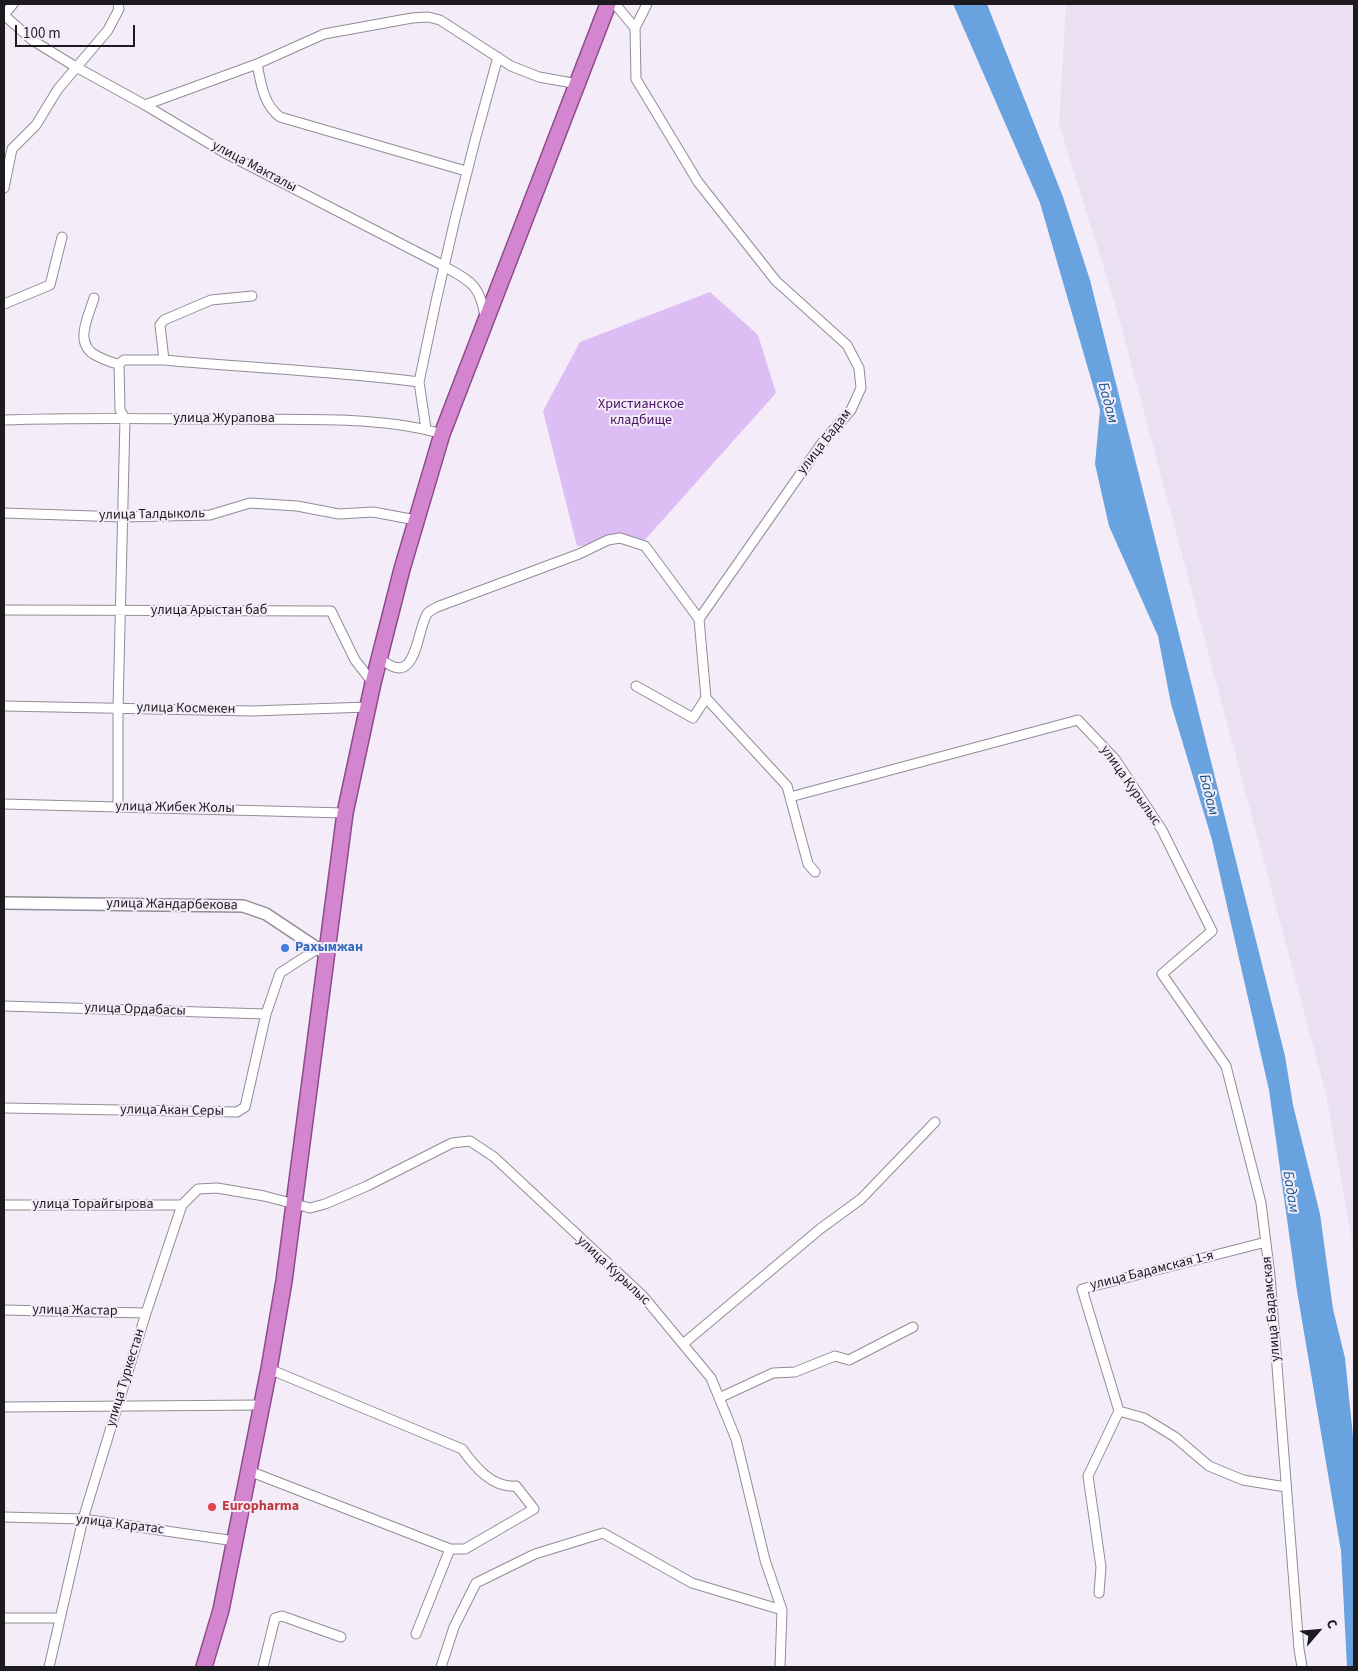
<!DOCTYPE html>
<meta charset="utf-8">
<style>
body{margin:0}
#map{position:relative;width:1358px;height:1671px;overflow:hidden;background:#f4edf9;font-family:"Source Sans 3",sans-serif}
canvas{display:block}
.frame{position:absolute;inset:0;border:5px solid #1d1b1f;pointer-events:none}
.north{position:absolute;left:1293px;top:1606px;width:50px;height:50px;-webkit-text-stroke:4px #f4edf9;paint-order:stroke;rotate:63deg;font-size:14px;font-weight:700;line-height:20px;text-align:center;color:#1d1b1f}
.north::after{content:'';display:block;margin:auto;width:18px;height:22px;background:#1d1b1f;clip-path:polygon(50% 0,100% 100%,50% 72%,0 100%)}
.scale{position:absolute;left:15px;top:25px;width:120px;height:22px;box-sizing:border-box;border:2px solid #1d1b1f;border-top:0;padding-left:6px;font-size:15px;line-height:18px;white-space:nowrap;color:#1d1b1f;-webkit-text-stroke:4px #f4edf9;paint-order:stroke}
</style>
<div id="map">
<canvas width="1358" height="1671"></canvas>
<div class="frame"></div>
<div class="north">С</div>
<div class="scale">100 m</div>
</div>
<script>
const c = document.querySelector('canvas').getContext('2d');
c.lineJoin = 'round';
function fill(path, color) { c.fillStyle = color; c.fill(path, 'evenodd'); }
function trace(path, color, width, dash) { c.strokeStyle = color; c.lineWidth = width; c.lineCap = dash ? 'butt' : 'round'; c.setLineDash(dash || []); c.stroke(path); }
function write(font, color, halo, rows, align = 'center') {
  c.font = font + ' "Source Sans 3",sans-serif'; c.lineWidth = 4; c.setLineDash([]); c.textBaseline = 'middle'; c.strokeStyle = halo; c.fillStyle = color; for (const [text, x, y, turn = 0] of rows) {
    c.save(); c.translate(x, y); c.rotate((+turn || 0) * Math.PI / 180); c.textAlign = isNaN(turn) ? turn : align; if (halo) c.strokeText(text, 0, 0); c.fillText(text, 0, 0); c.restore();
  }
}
fill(new Path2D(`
 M 1066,4 L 1354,4 L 1354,1252 L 1326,1094 L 1116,307 L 1059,124 Z`), '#eae0f2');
fill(new Path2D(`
 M 710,292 L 758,335 L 776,393 L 643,542 L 577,546 L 543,411 L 580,342 Z`), '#dcbdf4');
fill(new Path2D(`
 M 953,4 L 987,4 L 1063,197 L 1090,280 L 1285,1056 L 1293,1105 L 1320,1214 L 1333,1309 L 1345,1358 L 1354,1446 L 1354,1667 L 1347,1667 L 1341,1551 L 1297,1291 L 1269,1090 L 1212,840 L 1171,704 L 1158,636 L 1109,526 L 1095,464 L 1100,410 L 1040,203 Z`), '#68a3df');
const minor = new Path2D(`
 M 615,4 L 635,28 L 636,79 L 698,182 L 776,281 L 847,345 L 859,368 L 861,388 L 851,410 L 822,443 L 699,619 L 706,698 L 787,786 L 808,864 L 815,872
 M 4,15 L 32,40 L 76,67 L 145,105 L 225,153 L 442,265 C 469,281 480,283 485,317
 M 4,15 L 13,4
 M 635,28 L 647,4
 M 257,64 C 261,83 263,104 280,117 L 466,171
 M 145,105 L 257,64 L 324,34 L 412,18 L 428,17 L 440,20 L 511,66 L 539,77 L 578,84
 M 4,188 L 12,149 L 36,125 L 58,89 L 108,30 L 119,9 L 118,4
 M 94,298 C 88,318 73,344 97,356 C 105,360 111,363 119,364
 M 4,304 L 50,285 L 62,237
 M 164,360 C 249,368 334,371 419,382 C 441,272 467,165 498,57
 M 419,382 L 426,429
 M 4,420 C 83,417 163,419 243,419 C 305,420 382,416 442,434
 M 4,513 L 123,517 L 210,515 L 250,503 L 297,506 L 339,514 L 373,512 L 416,520
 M 4,610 L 331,611 L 355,660 L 373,683
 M 380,658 C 417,691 416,632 427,614 C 429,611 434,609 437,607 L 579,554 L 608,540 L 620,538 L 645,546 L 699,619
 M 636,686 L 693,718 L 706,698
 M 4,706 L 252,711 L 368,707
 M 790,797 L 1078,720 L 1115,759 L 1162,830 L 1212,931 L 1162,974 L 1226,1066 L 1261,1203 L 1270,1276 L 1299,1649 L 1302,1667
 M 4,804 L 345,813
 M 118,806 L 118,708 L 125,419 L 120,410 L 119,364 L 124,360 L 164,360 L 160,325 L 164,320 L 211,300 L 252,296
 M 4,1006 L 266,1014
 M 4,1108 L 237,1112 L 245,1107 L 266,1014 L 280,973 L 317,949
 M 4,1205 L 182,1205
 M 1266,1242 L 1082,1289 L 1119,1411 L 1144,1418 L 1175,1437 L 1209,1466 L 1243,1480 L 1286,1487
 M 4,1310 L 146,1313
 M 683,1344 L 820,1229 L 861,1199 L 935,1122
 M 269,1369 L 462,1449 C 475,1467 492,1488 516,1486 L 534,1509 L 465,1549 L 450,1549
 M 719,1398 L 773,1373 L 795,1372 L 835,1356 L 849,1360 L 913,1327
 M 4,1407 L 262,1405
 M 249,1471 L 450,1549 L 416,1634
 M 4,1517 L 83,1519 L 235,1541
 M 1099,1593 L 1101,1567 L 1088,1476 L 1119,1411
 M 4,1618 L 59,1618
 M 49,1667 L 83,1519 L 146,1313 L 182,1205 L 198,1189 L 217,1188 L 264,1196 L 310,1208 L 325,1204 L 367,1186 L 452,1143 L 470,1141 L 494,1157 L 643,1296 L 711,1378 L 736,1439 L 765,1560 L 782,1610 L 780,1667
 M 263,1667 L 275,1618 L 282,1616 L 341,1637
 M 441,1667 L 454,1627 L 476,1583 L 535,1554 L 603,1533 L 692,1583 L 782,1610`);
const tertiary = new Path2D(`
 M 4,903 L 243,906 L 266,914 L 326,954`);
const trunk = new Path2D(`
 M 204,1667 L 221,1610 L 269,1369 L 284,1281 L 345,813 L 373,683 L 402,569 L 442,434 L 608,4`);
trace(minor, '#918c96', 11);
trace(tertiary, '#918c96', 14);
trace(trunk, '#8c4c8a', 18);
trace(minor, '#fff', 9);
trace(tertiary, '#fff', 11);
trace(trunk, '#d386cf', 15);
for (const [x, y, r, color] of [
 [285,948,5,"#3f7fe0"],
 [212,1507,5,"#e0444e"]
]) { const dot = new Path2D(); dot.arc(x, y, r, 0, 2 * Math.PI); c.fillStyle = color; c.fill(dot); trace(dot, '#f4edf9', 2); }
write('14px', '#1d1b1f', '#f4edf9', [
 ["улица Макталы",254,167,28],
 ["улица Журапова",224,419],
 ["улица Бадам",825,442,-52],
 ["улица Талдыколь",152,515,-1],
 ["улица Арыстан баб",209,611],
 ["улица Космекен",186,709,1],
 ["улица Курылыс",1130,786,55],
 ["улица Жибек Жолы",175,808,1],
 ["улица Жандарбекова",172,905,1],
 ["улица Ордабасы",135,1010,2],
 ["улица Акан Серы",172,1111,1],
 ["улица Торайгырова",93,1205],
 ["улица Курылыс",613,1271,43],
 ["улица Бадамская 1-я",1152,1271,-14],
 ["улица Бадамская",1272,1309,-95],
 ["улица Жастар",75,1311,1],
 ["улица Туркестан",126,1378,-73],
 ["улица Каратас",120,1525,7]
]);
write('14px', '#461063', '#f4edf9', [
 ["Христианское",641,405],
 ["кладбище",641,421]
]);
write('bold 14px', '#366cbe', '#f4edf9', [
 ["Рахымжан",295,948]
], 'left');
write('bold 14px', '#be3a42', '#f4edf9', [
 ["Europharma",222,1507]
], 'left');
write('italic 15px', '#15568d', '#f4edf9', [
 ["Бадам",1107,403,75],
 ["Бадам",1208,795,76],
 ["Бадам",1290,1192,81]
]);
</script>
